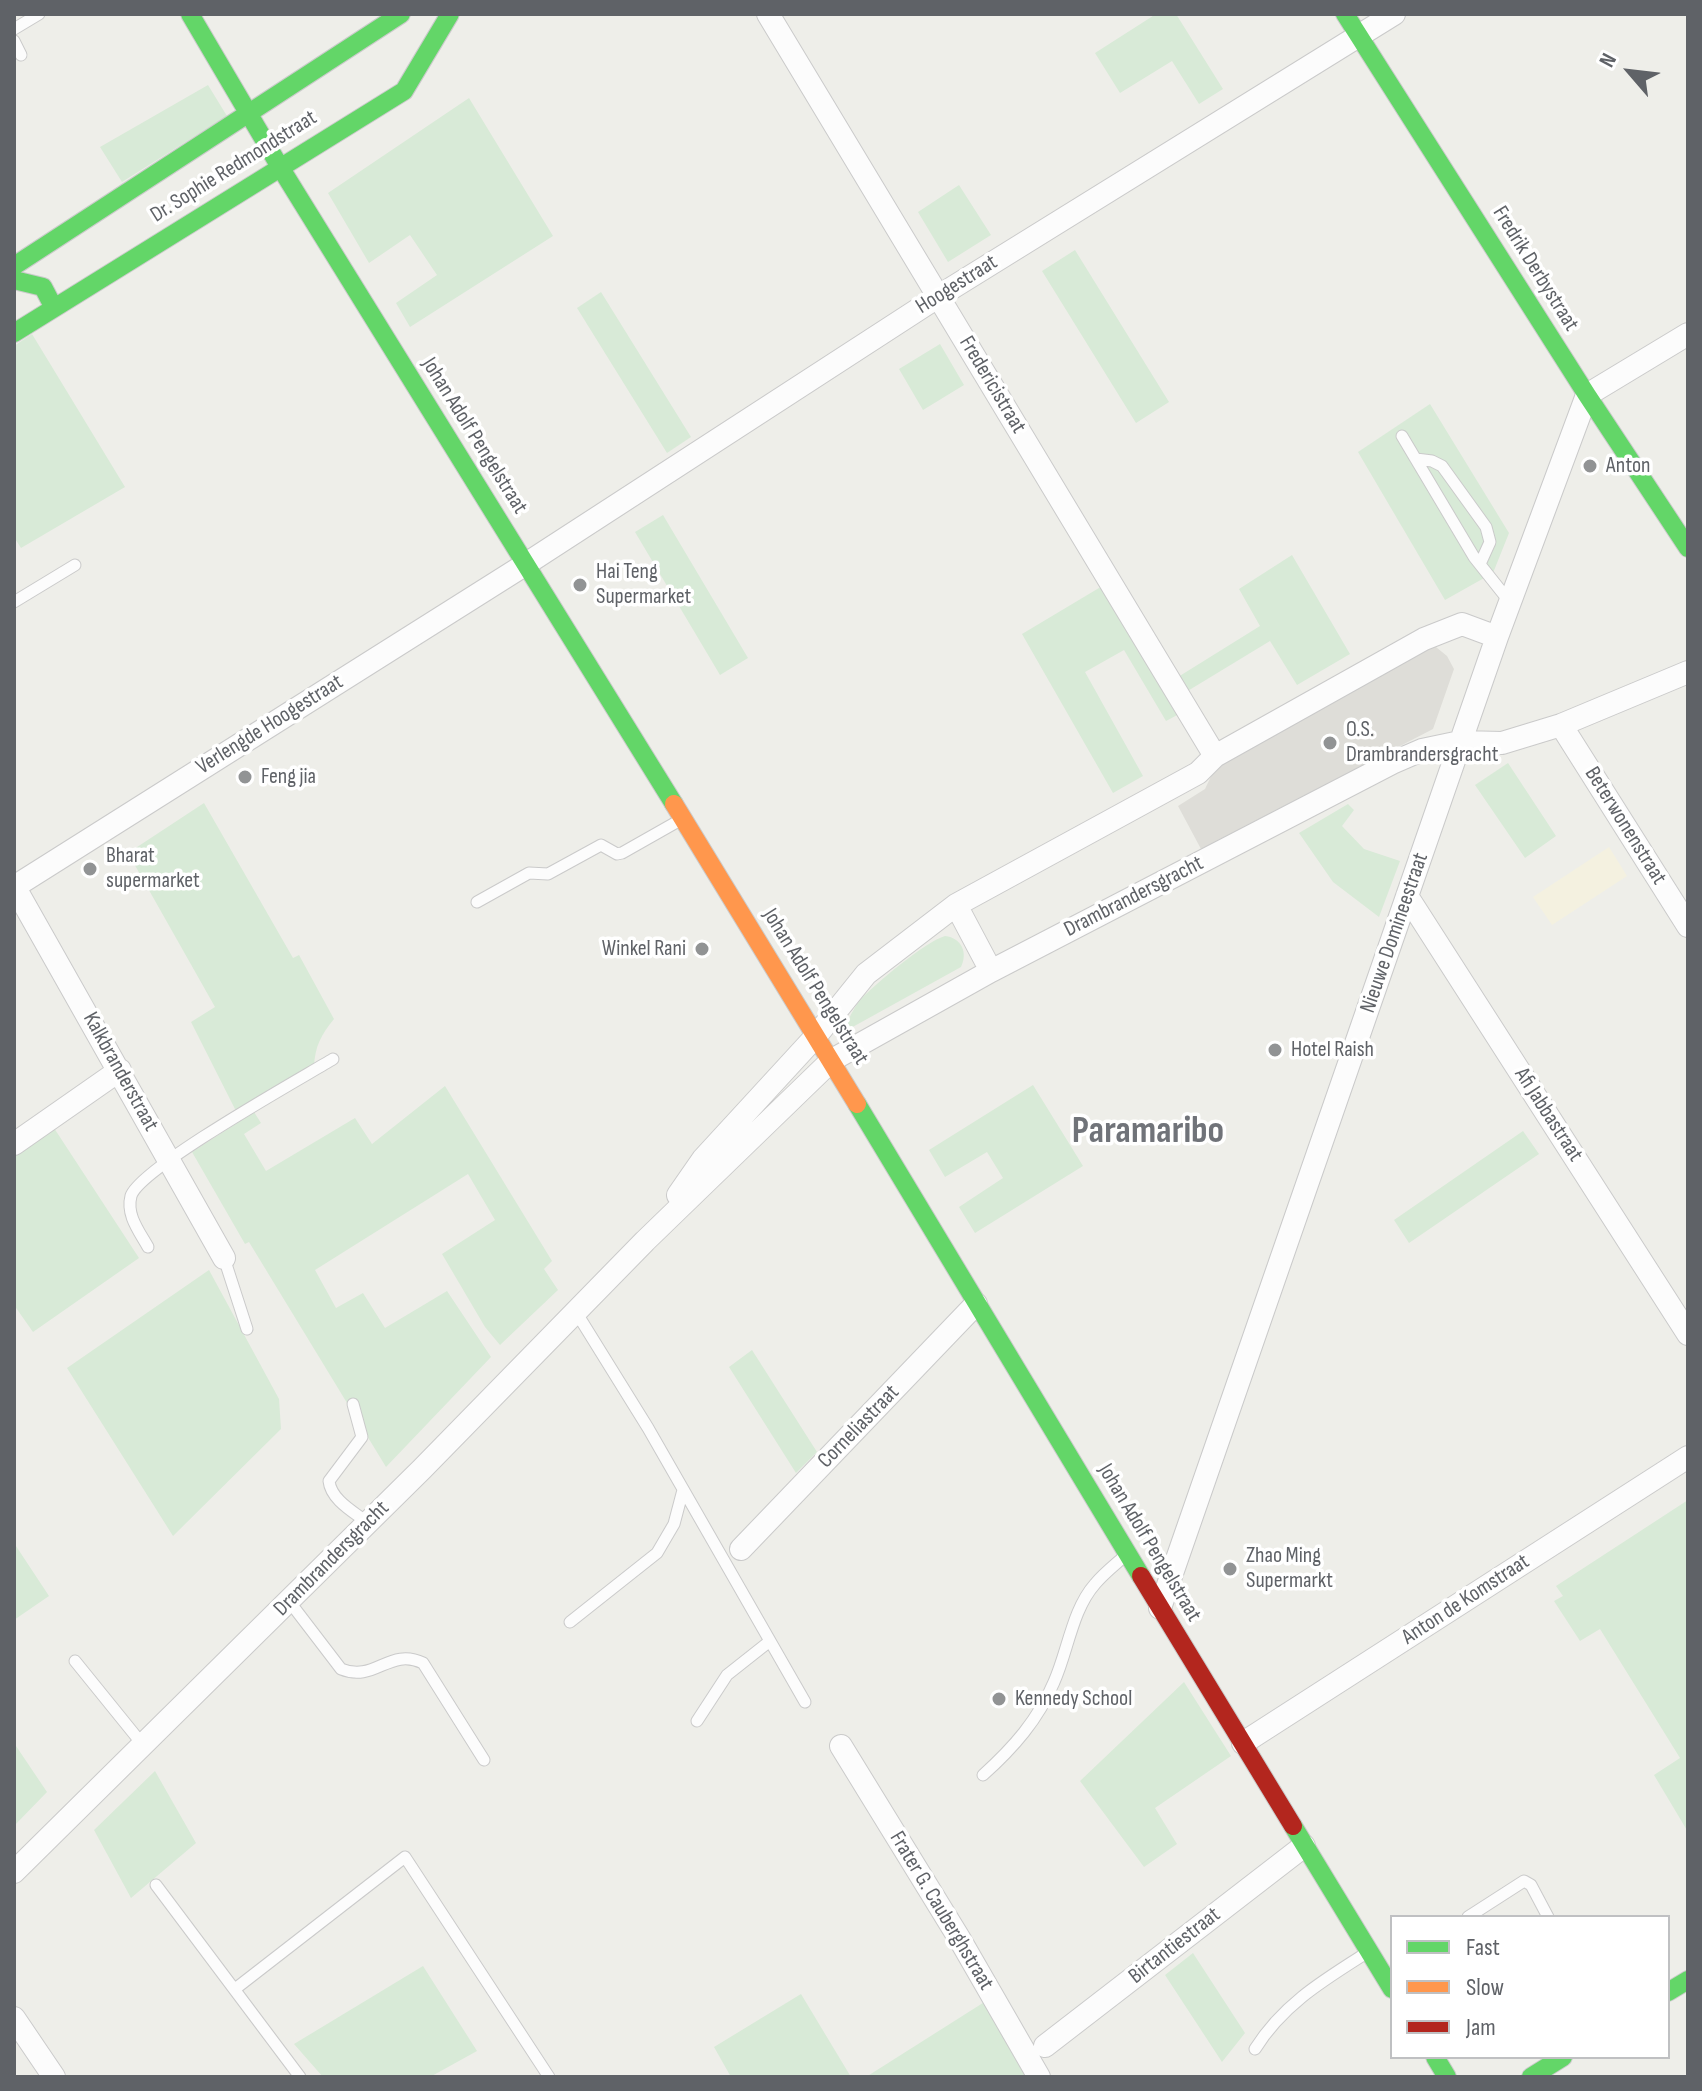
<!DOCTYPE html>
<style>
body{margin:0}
#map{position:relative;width:1702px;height:2091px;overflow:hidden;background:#eeeee9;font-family:"Sofia Sans Condensed",sans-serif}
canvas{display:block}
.frame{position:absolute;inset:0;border:16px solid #5f6267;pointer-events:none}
.legend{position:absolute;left:1390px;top:1915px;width:280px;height:144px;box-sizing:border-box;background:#fff;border:2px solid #bfc0c2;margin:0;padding:10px 14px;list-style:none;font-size:24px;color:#5f6267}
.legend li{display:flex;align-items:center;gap:16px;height:40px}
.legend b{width:40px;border:2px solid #bfc0c2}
.north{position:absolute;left:1590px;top:32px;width:80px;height:80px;-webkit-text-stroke:6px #fff;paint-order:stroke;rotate:298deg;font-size:22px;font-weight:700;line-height:32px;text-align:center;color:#5f6267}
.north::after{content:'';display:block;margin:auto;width:28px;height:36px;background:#5f6267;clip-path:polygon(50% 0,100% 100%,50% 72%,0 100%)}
</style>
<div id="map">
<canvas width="1702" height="2091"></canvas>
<div class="frame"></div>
<ul class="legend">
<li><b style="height:10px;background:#63d668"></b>Fast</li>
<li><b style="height:10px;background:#ff974d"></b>Slow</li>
<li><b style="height:10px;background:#b3261e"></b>Jam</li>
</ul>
<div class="north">N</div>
</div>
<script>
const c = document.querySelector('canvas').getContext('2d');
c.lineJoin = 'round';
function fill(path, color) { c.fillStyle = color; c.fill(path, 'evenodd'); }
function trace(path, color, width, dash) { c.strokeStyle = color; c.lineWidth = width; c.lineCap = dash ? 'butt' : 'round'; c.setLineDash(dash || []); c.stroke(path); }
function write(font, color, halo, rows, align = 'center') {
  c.font = font + ' "Sofia Sans Condensed",sans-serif'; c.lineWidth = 7; c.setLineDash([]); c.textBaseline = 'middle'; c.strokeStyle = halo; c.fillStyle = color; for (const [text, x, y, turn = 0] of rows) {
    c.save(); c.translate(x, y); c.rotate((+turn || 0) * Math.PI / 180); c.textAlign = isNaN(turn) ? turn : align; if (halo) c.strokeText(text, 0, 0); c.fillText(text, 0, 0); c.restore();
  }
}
fill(new Path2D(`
 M 1431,643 L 1447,656 L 1454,669 L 1433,729 L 1201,849 L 1178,806 L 1205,789 L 1215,768 Z`), '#deddd8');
fill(new Path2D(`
 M 1156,14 L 1176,14 L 1223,89 L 1199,104 L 1172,61 L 1120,93 L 1095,53 Z
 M 208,85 L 227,116 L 122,182 L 100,147 Z
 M 469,98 L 553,236 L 410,327 L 396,303 L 437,275 L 410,235 L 369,263 L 328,193 Z
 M 959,185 L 991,235 L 948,262 L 918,212 Z
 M 1075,250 L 1169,402 L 1136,423 L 1042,271 Z
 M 601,292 L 691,437 L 667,453 L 577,308 Z
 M 32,334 L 125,487 L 21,548 L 14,537 L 14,346 Z
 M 940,344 L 964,385 L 923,410 L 899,369 Z
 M 1430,404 L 1509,533 L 1493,573 L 1445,600 L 1358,452 Z
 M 663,515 L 748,658 L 720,675 L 635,532 Z
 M 1292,555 L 1350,654 L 1297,685 L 1270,641 L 1186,692 L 1178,677 L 1260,626 L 1239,589 Z
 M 1104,585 L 1181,713 L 1166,721 L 1124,650 L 1085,672 L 1143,776 L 1113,793 L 1022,634 Z
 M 1508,763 L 1556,836 L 1525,858 L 1475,785 Z
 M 204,803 L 293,958 L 299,955 L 334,1019 C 321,1035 315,1046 314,1067 L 237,1113 L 191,1022 L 215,1007 L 128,853 Z
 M 1348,804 L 1354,810 L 1342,826 L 1364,849 L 1400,861 L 1379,917 L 1333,882 L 1299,833 Z
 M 945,936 C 962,938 968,953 961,967 L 849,1029 L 847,1022 C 851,1015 855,1006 860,1000 C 874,985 926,941 945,936 Z
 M 1033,1085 L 1083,1166 L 975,1233 L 959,1207 L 1003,1178 L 987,1152 L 945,1177 L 929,1150 Z
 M 445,1086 L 552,1261 L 544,1269 L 558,1290 L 500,1345 L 485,1327 L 442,1254 L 495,1220 L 468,1174 L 315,1270 L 336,1308 L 363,1293 L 385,1328 L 447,1291 L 491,1357 L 386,1467 L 249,1242 L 245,1244 L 192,1152 L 254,1112 L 261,1123 L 244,1134 L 266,1171 L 355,1118 L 372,1144 Z
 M 54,1128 L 139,1258 L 33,1332 L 14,1305 L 14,1156 Z
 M 1523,1131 L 1539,1154 L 1409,1243 L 1394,1220 Z
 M 209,1270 L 279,1399 L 281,1429 L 173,1536 L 67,1368 Z
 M 752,1350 L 817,1452 L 796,1473 L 729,1367 Z
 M 1688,1500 L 1688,1832 L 1654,1775 L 1680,1758 L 1600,1629 L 1580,1641 L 1554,1601 L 1563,1596 L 1556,1586 Z
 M 14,1543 L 49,1596 L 14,1620 Z
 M 1184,1682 L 1231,1756 L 1155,1808 L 1177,1844 L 1144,1867 L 1080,1781 Z
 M 14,1743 L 47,1792 L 14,1826 Z
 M 155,1771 L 196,1843 L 131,1898 L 94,1830 Z
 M 1193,1953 L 1245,2033 L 1222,2062 L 1165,1975 Z
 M 423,1966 L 477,2051 L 430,2077 L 323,2077 L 294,2044 Z
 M 801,1994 L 851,2077 L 731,2077 L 714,2047 Z
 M 986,2001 L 1029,2077 L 866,2077 Z`), '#d8ead7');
fill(new Path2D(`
 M 1609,847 L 1627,876 L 1552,925 L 1533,897 Z`), '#f4f1e0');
const lane = new Path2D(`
 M 14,29 L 39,14
 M 14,41 L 21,55
 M 1402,436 L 1474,557 L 1509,601
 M 1416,459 L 1432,461 L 1442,466 L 1486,527 L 1490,542 L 1480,564
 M 14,602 L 75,565
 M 477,902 L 529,873 L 548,874 L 601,845 L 617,854 L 622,853 L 682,819
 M 148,1247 C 139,1231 126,1215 131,1196 C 140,1168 300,1079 333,1059
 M 224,1258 L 247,1329
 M 576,1312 L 648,1428 L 805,1702
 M 353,1404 L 362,1437 L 329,1481 C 331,1500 354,1512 368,1523
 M 289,1601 L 341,1669 C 375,1683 389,1647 423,1663 L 484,1760
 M 570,1622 L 657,1553 L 674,1524 L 683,1490
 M 75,1661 L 143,1745
 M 697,1721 L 727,1675 L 770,1641
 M 983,1775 C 1013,1748 1038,1720 1054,1682 C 1068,1651 1072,1610 1095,1584 C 1104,1573 1116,1564 1127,1554
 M 156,1885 L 300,2077
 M 1468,1917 L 1524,1881 L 1531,1885 L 1548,1917
 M 235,1989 L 405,1857 L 549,2077
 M 1255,2049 C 1283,2004 1324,1980 1368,1952`);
const street = new Path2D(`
 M 768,14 L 1215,756
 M 1561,725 L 1688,926
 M 14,886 L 224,1258
 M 14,887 L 526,564 L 939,296 L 1394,14
 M 1407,896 L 1688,1334
 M 956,905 L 991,971
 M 14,1144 L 120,1070
 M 678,1195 L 703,1159 L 816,1036 L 866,974 L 956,905 L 1198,773 L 1215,756 L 1424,639 L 1462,624 L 1497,637
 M 741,1549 L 976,1304
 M 1160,1608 L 1497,637 L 1587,395 L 1688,334
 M 1243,1743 L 1688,1457
 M 841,1746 L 959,1938 L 1039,2077
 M 14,1872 L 422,1469 L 645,1241 L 832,1060 L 991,971 L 1392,763 L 1422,750 L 1460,742 L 1502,743 L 1561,725 L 1688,672
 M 14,2018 L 54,2077
 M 1045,2046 L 1304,1846`);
const fast = new Path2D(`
 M 190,14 L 280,167 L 674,804
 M 1345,14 L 1587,395 L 1688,548
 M 14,266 L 401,14
 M 14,280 L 43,287 L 54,308
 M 14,333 L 404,91 L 450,14
 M 857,1104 L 1141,1576
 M 1293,1826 L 1392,1989
 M 1668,1992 L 1688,1980
 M 1435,2057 L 1447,2077
 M 1531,2077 L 1563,2057`);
const slow = new Path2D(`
 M 674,804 L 857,1104`);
const jam = new Path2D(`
 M 1141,1576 L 1293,1826`);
trace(lane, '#cacaca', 13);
trace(street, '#cacaca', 24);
trace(fast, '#cbcbcb', 20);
trace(slow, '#cbcbcb', 20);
trace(jam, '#cbcbcb', 20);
trace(lane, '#fcfcfc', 11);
trace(street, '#fcfcfc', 22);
trace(fast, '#63d668', 18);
trace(slow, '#ff974d', 18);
trace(jam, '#b3261e', 18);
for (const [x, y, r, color] of [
 [1590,466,8,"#919394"],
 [580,585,8,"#919394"],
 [1330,743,8,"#919394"],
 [245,777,8,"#919394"],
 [90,869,8,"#919394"],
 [702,949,8,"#919394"],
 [1275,1050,8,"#919394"],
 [1230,1569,8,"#919394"],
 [999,1699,8,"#919394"]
]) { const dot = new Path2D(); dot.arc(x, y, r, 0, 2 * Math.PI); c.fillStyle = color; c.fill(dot); trace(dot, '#fff', 3); }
write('22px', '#5f6267', '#fff', [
 ["Dr. Sophie Redmondstraat",234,167,-32],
 ["Fredrik Derbystraat",1535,269,58],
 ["Hoogestraat",957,285,-32],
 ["Fredericistraat",992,385,59],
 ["Johan Adolf Pengelstraat",474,436,58],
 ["Verlengde Hoogestraat",270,725,-32],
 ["Beterwonenstraat",1625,826,58],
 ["Drambrandersgracht",1134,897,-27],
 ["Nieuwe Domineestraat",1395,933,-71],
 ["Johan Adolf Pengelstraat",815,987,58],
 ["Kalkbranderstraat",120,1072,61],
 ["Afi Jabbastraat",1548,1115,57],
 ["Corneliastraat",859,1427,-46],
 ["Johan Adolf Pengelstraat",1149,1543,59],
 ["Drambrandersgracht",332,1559,-45],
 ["Anton de Komstraat",1466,1600,-33],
 ["Frater G. Cauberghstraat",941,1911,59],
 ["Birtantiestraat",1175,1946,-38]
]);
write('22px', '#5f6267', '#fff', [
 ["Anton",1606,466],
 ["Hai Teng",596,572],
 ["Supermarket",596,597],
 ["O.S.",1346,730],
 ["Drambrandersgracht",1346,755],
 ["Feng jia",261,777],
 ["Bharat",106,856],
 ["supermarket",106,881],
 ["Winkel Rani",686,949,"right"],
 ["Hotel Raish",1291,1050],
 ["Zhao Ming",1246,1556],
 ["Supermarkt",1246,1581],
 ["Kennedy School",1015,1699]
], 'left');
write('bold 38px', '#707379', '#fff', [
 ["Paramaribo",1148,1132]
]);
</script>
